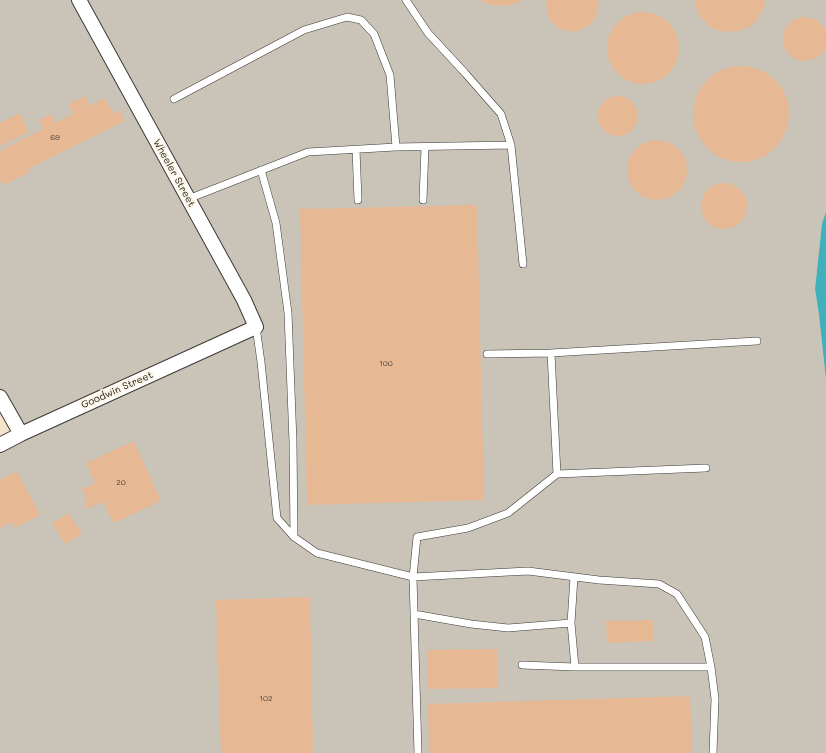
<!DOCTYPE html>
<style>
body{margin:0}
canvas{display:block;background:#f5e4c9}
</style>
<canvas width="826" height="753"></canvas>
<script>
const c = document.querySelector('canvas').getContext('2d');
c.lineJoin = 'round';
function fill(path, color) { c.fillStyle = color; c.fill(path, 'evenodd'); }
function trace(path, color, width, dash) { c.strokeStyle = color; c.lineWidth = width; c.lineCap = dash ? 'butt' : 'round'; c.setLineDash(dash || []); c.stroke(path); }
function write(font, color, halo, rows, align = 'center') {
  c.font = font + ' Mali,sans-serif'; c.lineWidth = 4; c.setLineDash([]); c.textBaseline = 'middle'; c.strokeStyle = halo; c.fillStyle = color; for (const [text, x, y, turn = 0] of rows) {
    c.save(); c.translate(x, y); c.rotate((+turn || 0) * Math.PI / 180); c.textAlign = isNaN(turn) ? turn : align; if (halo) c.strokeText(text, 0, 0); c.fillText(text, 0, 0); c.restore();
  }
}
fill(new Path2D(`
 M 0,0 L 826,0 L 826,212 L 822,223 L 815,289 L 819,315 L 826,380 L 826,753 L 0,753 L 0,445 L 21,434 L 0,397 Z`), '#c9c3b8');
fill(new Path2D(`
 M 826,212 L 826,380 L 819,315 L 815,289 L 822,223 Z`), '#41b0bd');
fill(new Path2D(`
 M 479,0 L 523,0 L 511,5 L 494,6 Z
 M 547,0 L 598,0 L 599,3 L 597,14 L 592,23 L 586,27 L 579,31 L 567,31 L 558,28 L 549,19 L 546,6 Z
 M 694,0 L 765,0 L 764,7 L 757,20 L 749,27 L 739,31 L 723,32 L 710,27 L 698,14 Z
 M607 48a36 36 0 1 1 72 0a36 36 0 1 1-72 0Z
 M783 39a22 22 0 1 1 44 0a22 22 0 1 1-44 0Z
 M693 114a48 48 0 1 1 96 0a48 48 0 1 1-96 0Z
 M598 116a20 20 0 1 1 40 0a20 20 0 1 1-40 0Z
 M 85,96 L 90,106 L 105,98 L 113,113 L 119,110 L 125,121 L 28,169 L 30,172 L 3,185 L 0,180 L 0,151 L 43,129 L 39,120 L 51,114 L 56,123 L 73,114 L 69,104 Z
 M 20,113 L 29,132 L 0,146 L 0,123 Z
 M627 170a30 30 0 1 1 60 0a30 30 0 1 1-60 0Z
 M701 206a23 23 0 1 1 46 0a23 23 0 1 1-46 0Z
 M 477,205 L 484,500 L 307,505 L 300,209 Z
 M 134,441 L 161,501 L 113,523 L 103,502 L 87,509 L 84,502 L 87,500 L 82,489 L 95,483 L 86,463 Z
 M 17,471 L 40,515 L 15,528 L 12,522 L 0,528 L 0,480 Z
 M 69,513 L 82,534 L 65,544 L 52,523 Z
 M 310,597 L 313,753 L 221,753 L 216,600 Z
 M 653,620 L 654,641 L 607,643 L 606,621 Z
 M 497,649 L 498,688 L 427,689 L 427,650 Z
 M 690,696 L 692,753 L 429,753 L 428,704 Z`), '#e6b994');
const lane = new Path2D(`
 M 406,0 L 428,33 L 465,73 L 501,114 L 511,145
 M 174,99 L 304,30 L 347,17 L 361,20 L 374,34 L 390,75 L 396,147
 M 356,149 L 358,200
 M 261,170 L 276,223 L 288,313 L 293,442 L 294,537
 M 188,199 L 308,152 L 396,147 L 511,145 L 523,264
 M 423,200 L 425,147
 M 256,327 L 261,362 L 277,518 L 294,537 L 317,553 L 413,577 L 528,571 L 599,580 L 659,584 L 677,594 L 705,637 L 711,667 L 715,699 L 713,753
 M 487,354 L 551,353
 M 557,474 L 551,353 L 757,341
 M 574,577 L 571,623 L 575,667 L 711,667
 M 414,614 L 471,624 L 508,628 L 571,623
 M 522,665 L 575,667
 M 418,753 L 413,577 L 417,537 L 468,528 L 508,513 L 557,474 L 706,468`);
const street = new Path2D(`
 M 0,397 L 21,434
 M 0,445 L 21,434 L 256,327 L 244,300 L 79,0`);
trace(lane, '#3d3a36', 8);
trace(street, '#3d3a36', 16);
trace(lane, '#fff', 7);
trace(street, '#fff', 14);
write('8px', '#4e433a', null, [
 ["69",55,138],
 ["100",386,364],
 ["20",121,483],
 ["102",266,699]
]);
write('10px', '#1c1c1c', '#fcf5e5', [
 ["Wheeler Street",174,173,61],
 ["Goodwin Street",117,390,-24]
]);
</script>
